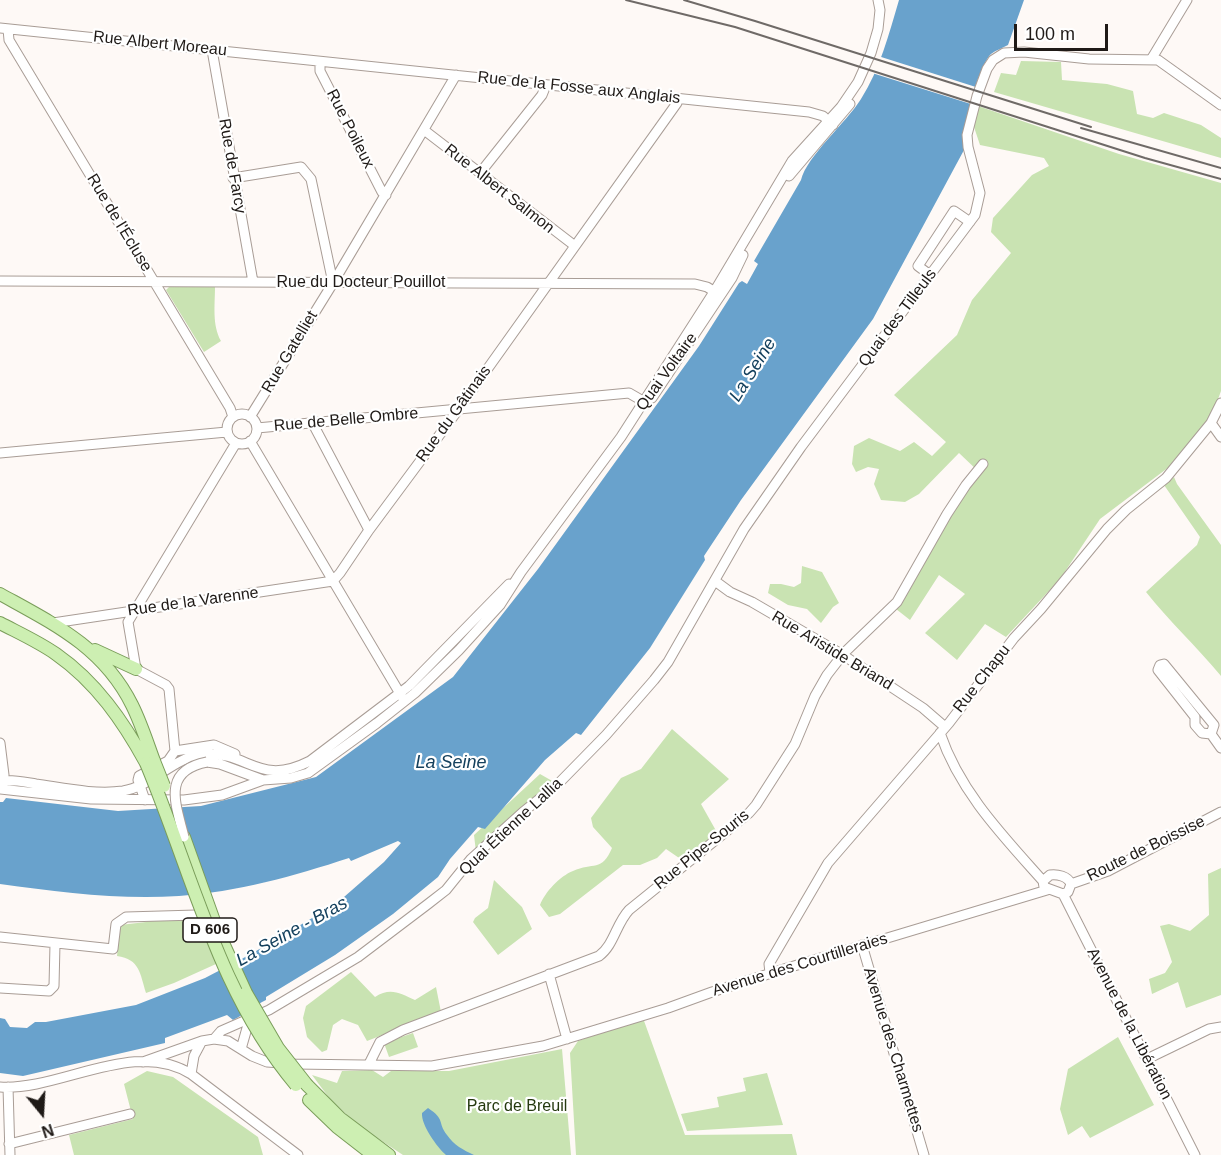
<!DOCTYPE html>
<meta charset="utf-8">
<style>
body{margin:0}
#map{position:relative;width:1221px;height:1155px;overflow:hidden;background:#fef9f6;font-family:Helvetica,sans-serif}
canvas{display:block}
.north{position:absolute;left:12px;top:1083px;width:60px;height:60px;-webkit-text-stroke:4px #fff;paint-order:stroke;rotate:162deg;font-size:16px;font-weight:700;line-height:24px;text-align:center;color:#1f1a17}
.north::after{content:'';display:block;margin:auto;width:21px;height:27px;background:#1f1a17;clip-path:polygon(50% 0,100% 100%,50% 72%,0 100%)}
.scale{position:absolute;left:1014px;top:24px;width:94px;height:27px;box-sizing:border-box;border:3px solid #1f1a17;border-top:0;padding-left:8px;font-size:18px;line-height:21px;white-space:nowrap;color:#1f1a17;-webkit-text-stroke:4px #fff;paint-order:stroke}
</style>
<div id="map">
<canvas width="1221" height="1155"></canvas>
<div class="north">N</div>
<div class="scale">100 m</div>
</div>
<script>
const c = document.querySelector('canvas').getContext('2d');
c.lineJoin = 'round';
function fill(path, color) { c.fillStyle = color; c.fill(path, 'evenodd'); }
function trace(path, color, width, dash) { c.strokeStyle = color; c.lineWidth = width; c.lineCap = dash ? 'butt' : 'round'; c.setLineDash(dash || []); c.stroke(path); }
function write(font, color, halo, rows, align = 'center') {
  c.font = font + ' Helvetica,sans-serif'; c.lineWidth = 4.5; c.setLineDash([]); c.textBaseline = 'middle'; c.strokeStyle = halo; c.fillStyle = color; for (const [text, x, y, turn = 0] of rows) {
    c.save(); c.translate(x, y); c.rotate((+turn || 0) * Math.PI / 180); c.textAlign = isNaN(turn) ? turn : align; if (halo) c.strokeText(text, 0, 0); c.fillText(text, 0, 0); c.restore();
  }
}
fill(new Path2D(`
 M 1021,61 L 1061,62 L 1062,80 L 1107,84 L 1133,91 L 1137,114 L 1153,118 L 1164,113 L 1201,125 L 1221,138 L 1221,158 L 994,92 L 1001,73 L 1016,75 Z
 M 978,106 L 1119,154 L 1221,183 L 1221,391 L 1213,413 L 1173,464 L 1100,519 L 1060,579 L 1006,637 L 985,624 L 957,660 L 925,633 L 965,594 L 939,575 L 910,620 L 896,609 L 948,517 L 979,472 L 959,453 L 919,494 L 905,502 L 881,500 L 874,484 L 879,469 L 868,467 L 856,472 L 852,464 L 854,446 L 869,438 L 900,451 L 914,442 L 932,456 L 946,442 L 894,395 L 957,335 L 972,300 L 1011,253 L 991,232 L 993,218 L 1032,175 L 1049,166 L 1044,158 L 980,145 L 974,127 Z
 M 169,287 L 215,287 C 215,305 212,325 221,341 L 204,352 L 166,290 Z
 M 1174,477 L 1177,484 L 1221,545 L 1221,676 C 1197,647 1169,621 1146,592 L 1197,545 L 1200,537 L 1164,485 Z
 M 802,566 L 822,572 L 839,603 L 833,607 L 821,623 L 807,609 L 788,605 L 768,593 L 770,584 L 781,584 L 794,587 L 801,583 Z
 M 672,729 L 729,779 L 701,804 L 719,836 L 682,860 L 666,849 L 657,858 L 640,865 L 623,865 L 560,914 L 549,917 L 540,905 C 545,892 560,876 573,871 C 593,862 602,872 612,848 L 593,827 L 591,818 L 621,778 L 641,769 Z
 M 540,774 L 554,782 L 476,852 L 474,835 Z
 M 1221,868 L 1221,995 L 1186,1008 L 1178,982 L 1152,994 L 1149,979 L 1165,973 L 1172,962 L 1160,926 L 1169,924 L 1190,931 L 1209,915 L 1208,874 Z
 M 494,880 L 522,907 L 532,929 L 498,955 L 473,922 L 475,918 L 488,908 Z
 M 197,917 L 216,964 L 174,983 L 146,993 C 140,974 140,959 117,956 L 120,925 L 146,922 L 150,919 Z
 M 351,972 L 375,997 C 390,987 400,993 415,1000 L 436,987 L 441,1012 L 367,1041 L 358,1025 L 342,1019 L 333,1025 L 327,1050 L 322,1052 L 307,1037 L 303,1018 L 306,1006 Z
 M 643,1018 L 685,1135 L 792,1134 L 797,1155 L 576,1155 L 570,1053 L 578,1041 Z
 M 413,1033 L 418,1047 L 389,1057 L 384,1043 Z
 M 1118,1037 L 1154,1105 L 1090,1138 L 1082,1126 L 1068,1135 L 1060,1109 L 1068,1069 Z
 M 562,1049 L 571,1155 L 403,1155 L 359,1126 L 330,1099 L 312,1075 L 337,1083 L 342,1071 L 372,1070 L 383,1077 L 391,1071 L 449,1071 Z
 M 147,1071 L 173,1077 L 258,1137 L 263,1155 L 74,1155 L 69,1135 L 133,1119 L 124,1084 Z
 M 767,1073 L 783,1125 L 687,1131 L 681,1114 L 719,1107 L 717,1097 L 746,1091 L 743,1078 Z`), '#c9e3b2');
fill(new Path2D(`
 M 899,0 L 1024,0 L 1008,45 C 1003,48 996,50 991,54 C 978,67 960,133 964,150 L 873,319 L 741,500 L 704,556 L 705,560 L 650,648 L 581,735 L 576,733 L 545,760 L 485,829 L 478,827 L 450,859 L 438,877 L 393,914 L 335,955 L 266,997 L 266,1000 C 254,1006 245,1014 233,1020 L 227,1015 L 165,1038 L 165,1043 L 23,1076 L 0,1073 L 0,1018 L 5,1019 L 10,1027 L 27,1028 L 35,1022 L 46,1022 L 136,1005 L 205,978 L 251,954 L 336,904 L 384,862 L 401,843 L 398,841 L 351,861 L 349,858 C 294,876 237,892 179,896 C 119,900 59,892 0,884 L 0,802 L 3,802 L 6,798 L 118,811 L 201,806 L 316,777 L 453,677 L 538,569 L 699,346 L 739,283 L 742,281 L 747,284 L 758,264 L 754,261 L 801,180 C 807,156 846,123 861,99 C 880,69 889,34 899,0 Z
 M 428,1108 C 446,1120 437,1122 447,1135 C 454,1145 463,1150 474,1155 L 446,1155 C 437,1147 421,1125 422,1113 Z`), '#69a2cc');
fill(new Path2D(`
 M 878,56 L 979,88 L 974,105 L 872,73 Z`), '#fef9f6');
const minor = new Path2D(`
 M 0,28 L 809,112 L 823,116 L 833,125
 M 8,29 L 9,40 L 230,408 L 233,417
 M 212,50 L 253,282
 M 1152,58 L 1187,0
 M 320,62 L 320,71 L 382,192 L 386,195
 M 424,130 L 575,246
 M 480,173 L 542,95 L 546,85
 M 789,176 L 850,104
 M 233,178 L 301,167 L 311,179 L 333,283
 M 930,275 L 918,266 L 954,211 L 970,222
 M 0,281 L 695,284 L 707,287 L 720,295
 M 652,398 L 732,278 L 743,255
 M227 429a15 15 0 1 1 30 0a15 15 0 1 1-30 0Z
 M 250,417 L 333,283 L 456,75
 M 1211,423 L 1221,437
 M 313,424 L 369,530
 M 257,428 L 629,393 L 648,404
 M 250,441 L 402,697
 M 0,453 L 227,432
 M 333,581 L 340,573 L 369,530 L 461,406 L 677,103 L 677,98
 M 715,581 L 730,592 L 752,602 L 843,655 L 923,708 L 945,727
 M 53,623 L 333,581
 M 1164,664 L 1214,725 L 1211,734 L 1202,733 L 1195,725 L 1195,717 L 1158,670 L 1160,665 Z
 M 940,733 C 960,792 1003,836 1043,881
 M 1211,734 L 1221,748
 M 0,743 L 4,775 L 3,785
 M 175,751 L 169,689 L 166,685 L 136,669 L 128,622 L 236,443
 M 207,762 L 220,764 L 263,780
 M 0,781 C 12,779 24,782 36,784 C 64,788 95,795 123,791 C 153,786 174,756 205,754 C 250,752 259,787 310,761 L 409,686 L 509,584
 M 0,789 L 91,799 L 184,800 L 222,795 L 263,780 L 291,778 L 308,773 L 377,723 L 415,693 L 459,650 L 500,605 L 521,572 L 621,437 L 714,292 L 792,161 L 841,107 L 858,82 L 871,53 L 878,29 L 880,10 L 878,0
 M 145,800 L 138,780 L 139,776 L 168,761 L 175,751 L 214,745 L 235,754
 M 1050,875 C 1057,874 1068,876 1071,884 L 1068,892 L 1063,894 L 1044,887 L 1043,881 Z
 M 1071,884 L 1108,871 L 1221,812
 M 1063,894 L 1195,1155
 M 0,937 L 113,949 L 116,924 L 126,917 L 196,915
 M 862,945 L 924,1155
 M 770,973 L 769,964 L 828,863 L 949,723 L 1014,638 L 1041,609 L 1107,529 L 1126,510 L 1166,478 L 1211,423 L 1221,403
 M 549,974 L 567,1039
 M 0,988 L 49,991 L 54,986 L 55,944
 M 214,1039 L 221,1031 L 269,1010 L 358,957 L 428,904 L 446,890 L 471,859 L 523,812 L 558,784 L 606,735 L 654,680 L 668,662 L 744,529 L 801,447 L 975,215 L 980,193 L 968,147 L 967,135 L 977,96 L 987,69 L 993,60 L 1004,53 L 1024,52 L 1089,59 L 1158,60 L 1221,105
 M 241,1049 L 247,1028 L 254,1018
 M 1147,1059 L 1209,1029 L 1221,1027
 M 143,1062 L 202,1041 L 214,1039 L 228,1041 L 252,1056 L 267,1062 L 295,1064 L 432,1066 L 543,1046 L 668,1008 L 712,992 L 784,969 L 1047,890
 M 369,1064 L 380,1042 L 403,1030 L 599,956 C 614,945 616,924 629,910 L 749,813 L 756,805 L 795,744 L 815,696 L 827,675 L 844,653 L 897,602 L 947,514 L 966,485 L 983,464
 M 191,1074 L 194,1056 L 202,1041
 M 0,1087 C 60,1091 134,1038 191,1074 L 298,1155
 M 8,1087 L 10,1155
 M 9,1144 L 130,1114`);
const major = new Path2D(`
 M 0,594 C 54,624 103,647 132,705 C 141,723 147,742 154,761
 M 0,623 C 19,633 39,642 56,654 C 96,682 123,721 146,763
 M 95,650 L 136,669
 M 184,837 L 218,932 L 246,993
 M 307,1085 L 340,1118 L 389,1155
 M 309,1100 L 337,1127 L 373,1155`);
trace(minor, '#a99d96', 11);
trace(major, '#7a9d5a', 14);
trace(minor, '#fff', 9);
trace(major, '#cdefb2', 12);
trace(new Path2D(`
 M 626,0 L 735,27 L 1145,158 L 1221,179
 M 684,0 L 755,21 L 1091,127
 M 1081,128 L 1221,168`), '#6f6a67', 2);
const minorBridge = new Path2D(`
 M 184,837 C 176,804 161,771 207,762`);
const majorBridge = new Path2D(`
 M 154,761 L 164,786
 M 146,763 C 192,872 218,993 296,1085
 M 246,993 L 278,1048 L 307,1085`);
trace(minorBridge, '#a99d96', 11, []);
trace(majorBridge, '#7a9d5a', 14, []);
trace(minorBridge, '#fff', 9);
trace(majorBridge, '#cdefb2', 12);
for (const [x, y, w] of [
 [210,930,54]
]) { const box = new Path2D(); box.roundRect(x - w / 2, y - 12, w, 24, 4.5); c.fillStyle = '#fff'; c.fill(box); trace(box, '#1f1a17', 1.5); }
write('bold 15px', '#1f1a17', null, [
 ["D 606",210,930]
]);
write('16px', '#1f1a17', '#fff', [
 ["Rue Albert Moreau",160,44,6],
 ["Rue de la Fosse aux Anglais",579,88,6],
 ["Rue Poileux",350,129,63],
 ["Rue de Farcy",232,166,80],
 ["Rue Albert Salmon",499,189,38],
 ["Rue de l'Écluse",119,223,59],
 ["Rue du Docteur Pouillot",361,283],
 ["Quai des Tilleuls",898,318,-53],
 ["Rue Gatelliet",290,352,-59],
 ["Quai Voltaire",667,372,-54],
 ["Rue du Gâtinais",454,414,-54],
 ["Rue de Belle Ombre",346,420,-5],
 ["Rue de la Varenne",193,602,-8],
 ["Rue Aristide Briand",832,651,31],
 ["Rue Chapu",982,679,-52],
 ["Quai Étienne Lallia",511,827,-43],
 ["Route de Boissise",1146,849,-26],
 ["Rue Pipe-Souris",702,850,-39],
 ["Avenue des Courtilleraies",800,965,-17],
 ["Avenue de la Libération",1129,1024,63],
 ["Avenue des Charmettes",893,1050,73]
]);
write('16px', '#25390f', '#fff', [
 ["Parc de Breuil",517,1107]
]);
write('italic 18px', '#14405d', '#fff', [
 ["La Seine",753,370,-58],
 ["La Seine",451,763],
 ["La Seine - Bras",292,932,-29]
]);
</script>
